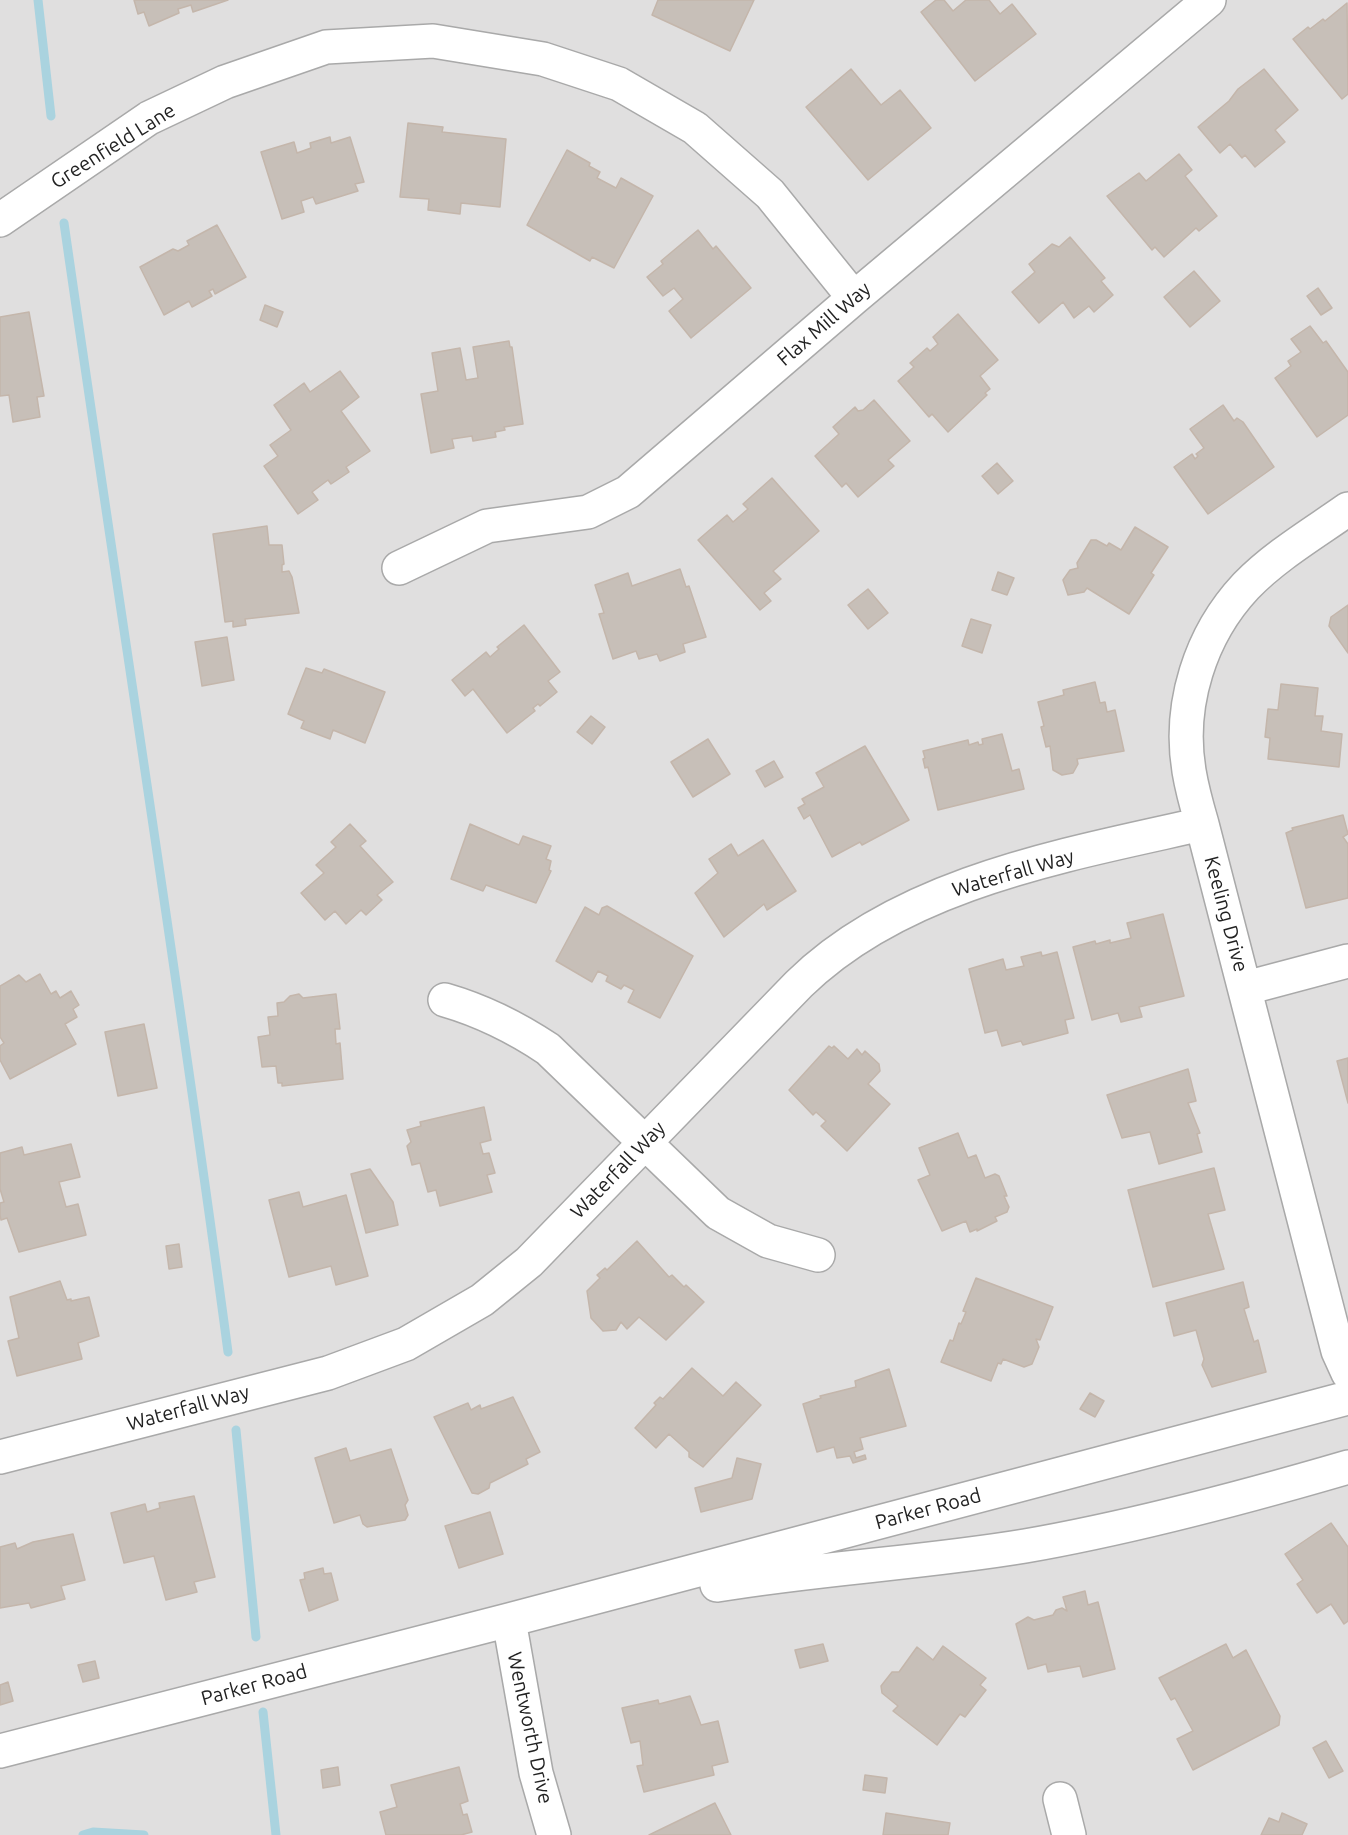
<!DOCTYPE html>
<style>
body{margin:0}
canvas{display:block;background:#f2efe9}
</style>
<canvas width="1348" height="1835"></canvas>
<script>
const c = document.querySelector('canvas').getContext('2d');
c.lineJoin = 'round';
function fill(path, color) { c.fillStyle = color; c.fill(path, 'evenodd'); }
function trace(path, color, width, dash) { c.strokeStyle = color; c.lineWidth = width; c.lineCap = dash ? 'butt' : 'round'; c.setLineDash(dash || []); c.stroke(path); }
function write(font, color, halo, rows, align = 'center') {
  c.font = font + ' Ubuntu,sans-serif'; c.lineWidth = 4.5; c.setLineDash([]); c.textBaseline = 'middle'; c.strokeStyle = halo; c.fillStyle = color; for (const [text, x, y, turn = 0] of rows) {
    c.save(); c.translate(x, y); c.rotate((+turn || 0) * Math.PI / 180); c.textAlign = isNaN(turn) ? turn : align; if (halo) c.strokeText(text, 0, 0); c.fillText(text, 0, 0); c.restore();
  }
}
fill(new Path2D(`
 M 0,0 L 1348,0 L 1348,1835 L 0,1835 Z`), '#e0dfdf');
trace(new Path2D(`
 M 38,0 L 51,116
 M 64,223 C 118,600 178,975 228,1352
 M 236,1430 L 256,1637
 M 263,1712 L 276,1835
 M 83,1835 L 93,1832 L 144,1835`), '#aad3df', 9);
const building = new Path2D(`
 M 134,0 L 228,0 L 193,12 L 191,5 L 178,9 L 179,13 L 149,26 L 144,12 L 138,14 Z
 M 658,0 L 754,0 L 730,51 L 652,15 Z
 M 936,0 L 944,0 L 953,11 L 966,0 L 989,0 L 1000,14 L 1012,4 L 1036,34 L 975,81 L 921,12 Z
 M 1347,3 L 1348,94 L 1342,99 L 1293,39 L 1308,27 L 1310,29 L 1323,19 L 1325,21 Z
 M 851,69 L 881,105 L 900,90 L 931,128 L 868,180 L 806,107 Z
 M 1264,69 L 1298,110 L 1275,130 L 1285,142 L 1255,167 L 1245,155 L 1242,158 L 1230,144 L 1220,153 L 1198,127 L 1229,101 L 1238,89 Z
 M 408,123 L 443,127 L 442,132 L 506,139 L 500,207 L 461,203 L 460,214 L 428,210 L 429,199 L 400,197 Z
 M 330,137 L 331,143 L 350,137 L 364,182 L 355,184 L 358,191 L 316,204 L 313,197 L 301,201 L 304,212 L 282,219 L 261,152 L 294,142 L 297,153 L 311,148 L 310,143 Z
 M 567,150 L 590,163 L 589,166 L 600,172 L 597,178 L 616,188 L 621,178 L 653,196 L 614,268 L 592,257 L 590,261 L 527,225 Z
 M 1179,154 L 1192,170 L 1185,176 L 1217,216 L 1199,231 L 1196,228 L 1164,257 L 1155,247 L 1152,250 L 1107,196 L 1139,173 L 1146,181 Z
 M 217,225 L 246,277 L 215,294 L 213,289 L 209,291 L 212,296 L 192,307 L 189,301 L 164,315 L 140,267 L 173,249 L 178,251 L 189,245 L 187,241 Z
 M 698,230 L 713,249 L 716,246 L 751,288 L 691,338 L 669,311 L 683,299 L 674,288 L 663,296 L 647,277 L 663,264 L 661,261 Z
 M 1070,237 L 1105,278 L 1101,281 L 1113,295 L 1094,312 L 1089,306 L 1074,318 L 1063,302 L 1039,323 L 1012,292 L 1035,272 L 1029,264 L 1052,244 L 1059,247 Z
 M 1194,271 L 1220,301 L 1190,327 L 1164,297 Z
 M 1318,288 L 1332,308 L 1321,315 L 1307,296 Z
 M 265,305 L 283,312 L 277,327 L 260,320 Z
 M 29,312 L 44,396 L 37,397 L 40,417 L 13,422 L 9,395 L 0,396 L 0,317 Z
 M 958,314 L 998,360 L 980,376 L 990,389 L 985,393 L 987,395 L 948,432 L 932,414 L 929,417 L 898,381 L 914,367 L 910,363 L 927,348 L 930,351 L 938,344 L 933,337 Z
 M 1310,326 L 1323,343 L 1326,341 L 1348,372 L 1348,415 L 1317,437 L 1275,378 L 1291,366 L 1288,361 L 1301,352 L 1291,339 Z
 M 509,341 L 510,347 L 512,347 L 523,424 L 504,427 L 505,430 L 495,432 L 496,437 L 473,441 L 472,436 L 452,439 L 454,448 L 431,453 L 421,394 L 438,391 L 432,353 L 460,348 L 466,380 L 478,378 L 473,347 Z
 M 340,371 L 359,397 L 341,411 L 370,451 L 346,467 L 349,472 L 331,484 L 328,480 L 312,492 L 318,500 L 298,514 L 264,466 L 278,456 L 270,445 L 291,430 L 274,405 L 304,383 L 310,392 Z
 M 874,400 L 910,441 L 888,460 L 894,466 L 858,497 L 846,483 L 842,487 L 815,456 L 839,434 L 833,427 L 855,407 L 858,411 L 863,410 Z
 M 1223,405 L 1234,421 L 1237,418 L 1243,422 L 1274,467 L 1208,514 L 1174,467 L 1192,454 L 1195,459 L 1198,456 L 1196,454 L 1204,448 L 1190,429 Z
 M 997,463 L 1013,481 L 998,494 L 982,476 Z
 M 772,478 L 819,531 L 773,571 L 781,579 L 764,593 L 771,601 L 760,610 L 698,540 L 727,515 L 733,522 L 748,509 L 743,504 Z
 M 267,526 L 269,545 L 282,545 L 284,564 L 282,565 L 282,572 L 289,571 L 292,577 L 299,613 L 245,619 L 246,625 L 233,627 L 233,621 L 225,622 L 213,534 Z
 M 1135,527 L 1168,547 L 1151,573 L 1154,575 L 1129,614 L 1087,588 L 1084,592 L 1068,595 L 1063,580 L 1070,570 L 1078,568 L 1077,563 L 1091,540 L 1096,540 L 1107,546 L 1109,543 L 1121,550 Z
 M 680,569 L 686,587 L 689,586 L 706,637 L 683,644 L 685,652 L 660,661 L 657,654 L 639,659 L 636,651 L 613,659 L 599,614 L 604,613 L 595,585 L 628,573 L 632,586 Z
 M 998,572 L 1014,578 L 1007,595 L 992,590 Z
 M 868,589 L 888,613 L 868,629 L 848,605 Z
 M 1348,605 L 1348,653 L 1329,626 L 1331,617 Z
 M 971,619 L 991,625 L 982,653 L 962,646 Z
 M 524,625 L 560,672 L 548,681 L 557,692 L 540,706 L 538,704 L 533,708 L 535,711 L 507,733 L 473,689 L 465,696 L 452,680 L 486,652 L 490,657 L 499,649 L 497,647 Z
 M 227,637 L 234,680 L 202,686 L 195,642 Z
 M 306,668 L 322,673 L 324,669 L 385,692 L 365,743 L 333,730 L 330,739 L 301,728 L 304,721 L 288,714 Z
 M 1095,682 L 1100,703 L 1105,702 L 1107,712 L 1115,710 L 1124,751 L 1077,759 L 1078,764 L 1073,773 L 1062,775 L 1053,770 L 1050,746 L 1046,747 L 1041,727 L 1044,726 L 1038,702 L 1064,695 L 1063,690 Z
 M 1281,684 L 1318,688 L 1315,716 L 1323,716 L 1321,731 L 1342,734 L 1339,767 L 1268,759 L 1270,738 L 1265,737 L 1268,709 L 1278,710 Z
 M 591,716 L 605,727 L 592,744 L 577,732 Z
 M 1002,734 L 1012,771 L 1019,769 L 1024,789 L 938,810 L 928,767 L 925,768 L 923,759 L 925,758 L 923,751 L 968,740 L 969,745 L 978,742 L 979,745 L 983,744 L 982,739 Z
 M 708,739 L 730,774 L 693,797 L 671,762 Z
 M 865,746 L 909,820 L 862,845 L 860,842 L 832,857 L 810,815 L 804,819 L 798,808 L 805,804 L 802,799 L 824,787 L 816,773 Z
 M 774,761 L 783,777 L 765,787 L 756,771 Z
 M 1343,815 L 1348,834 L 1343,837 L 1348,844 L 1348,898 L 1306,908 L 1286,833 L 1293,830 L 1292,828 Z
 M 350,824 L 366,841 L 360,846 L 393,882 L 377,895 L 382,900 L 366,915 L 361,910 L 346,924 L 335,911 L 325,920 L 301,893 L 324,873 L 316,865 L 336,847 L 331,842 Z
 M 470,824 L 519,845 L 523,836 L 551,846 L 546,859 L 551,861 L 549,870 L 551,871 L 536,903 L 486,885 L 483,891 L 451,879 Z
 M 763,840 L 796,891 L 767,910 L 764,904 L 724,937 L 695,893 L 718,873 L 709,859 L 731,844 L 738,856 Z
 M 607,906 L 693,956 L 660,1018 L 628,1002 L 634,990 L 624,985 L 621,989 L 606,981 L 608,976 L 598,971 L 592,982 L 556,961 L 585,907 L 599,915 L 602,908 Z
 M 1163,914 L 1184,996 L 1139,1007 L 1142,1017 L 1121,1022 L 1118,1013 L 1092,1020 L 1073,947 L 1095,941 L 1096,944 L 1110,940 L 1110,943 L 1131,938 L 1127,923 Z
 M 1041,952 L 1042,956 L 1057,952 L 1074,1018 L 1065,1020 L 1068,1033 L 1023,1045 L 1021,1041 L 1002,1046 L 997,1030 L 985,1033 L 969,969 L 1003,959 L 1006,970 L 1024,966 L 1021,957 Z
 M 40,974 L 51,994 L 56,991 L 60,998 L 71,991 L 79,1005 L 73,1009 L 77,1017 L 65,1024 L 76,1044 L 10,1079 L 0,1060 L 0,1046 L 4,1043 L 0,1037 L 0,986 L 19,975 L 26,982 Z
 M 299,994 L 303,998 L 336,994 L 340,1029 L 335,1029 L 336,1044 L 340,1043 L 343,1079 L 282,1086 L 282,1083 L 278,1083 L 276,1066 L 262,1067 L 258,1037 L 270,1035 L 268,1017 L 278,1016 L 277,1003 L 284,1002 L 290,996 Z
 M 144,1024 L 157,1088 L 118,1096 L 105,1032 Z
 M 829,1046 L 832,1048 L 834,1046 L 848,1059 L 857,1049 L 862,1055 L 865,1051 L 879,1064 L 880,1071 L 868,1084 L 890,1104 L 847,1151 L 821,1126 L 826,1121 L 816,1112 L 813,1115 L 789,1090 Z
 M 1348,1058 L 1348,1103 L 1337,1061 Z
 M 1188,1069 L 1196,1101 L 1188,1103 L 1200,1133 L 1197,1134 L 1202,1152 L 1159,1164 L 1150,1132 L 1122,1138 L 1107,1095 Z
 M 484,1107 L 491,1140 L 480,1143 L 483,1154 L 489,1153 L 495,1173 L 487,1175 L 492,1192 L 440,1206 L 436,1190 L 428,1192 L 420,1163 L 412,1165 L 407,1146 L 411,1142 L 407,1130 L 421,1126 L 420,1122 Z
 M 958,1133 L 968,1158 L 976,1155 L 985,1178 L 995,1174 L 999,1176 L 1007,1196 L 1004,1196 L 1009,1207 L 1007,1212 L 995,1217 L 997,1221 L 977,1231 L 977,1229 L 970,1232 L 966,1221 L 942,1231 L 918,1180 L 930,1175 L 919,1148 Z
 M 71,1144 L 80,1177 L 59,1182 L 66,1207 L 78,1204 L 86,1235 L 19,1252 L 7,1218 L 1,1220 L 0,1215 L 0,1203 L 4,1202 L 0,1189 L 0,1153 L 22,1147 L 24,1155 Z
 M 1214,1168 L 1225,1210 L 1208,1214 L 1224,1269 L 1153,1287 L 1128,1190 Z
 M 370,1169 L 393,1202 L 398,1225 L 366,1233 L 351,1174 Z
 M 299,1192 L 303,1207 L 346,1195 L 368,1276 L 336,1285 L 331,1266 L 289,1277 L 269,1200 Z
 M 637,1241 L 669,1277 L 672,1275 L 684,1287 L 686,1285 L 704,1302 L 666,1340 L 639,1317 L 627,1329 L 621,1322 L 616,1330 L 603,1331 L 591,1318 L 587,1291 L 600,1278 L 597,1275 L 605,1268 L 607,1270 Z
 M 179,1244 L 182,1267 L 169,1269 L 166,1246 Z
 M 976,1278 L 1053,1307 L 1040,1340 L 1036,1339 L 1039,1347 L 1032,1364 L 1024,1367 L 1003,1359 L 1001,1364 L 998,1363 L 991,1381 L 941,1362 L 950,1340 L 953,1341 L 959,1323 L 961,1324 L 966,1312 L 963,1311 Z
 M 60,1281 L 67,1300 L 71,1299 L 71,1301 L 89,1297 L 99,1336 L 78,1343 L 82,1359 L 17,1376 L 8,1341 L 19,1338 L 10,1297 Z
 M 1243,1282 L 1249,1307 L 1244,1309 L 1254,1342 L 1258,1340 L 1266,1372 L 1212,1387 L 1202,1365 L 1204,1359 L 1196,1330 L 1174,1336 L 1166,1303 Z
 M 692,1368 L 723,1396 L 736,1382 L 761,1405 L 703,1467 L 689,1457 L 689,1452 L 669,1434 L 656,1448 L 635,1428 L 656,1405 L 654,1403 L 660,1397 L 663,1399 Z
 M 889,1369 L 906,1426 L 860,1438 L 863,1449 L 854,1452 L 856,1458 L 865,1455 L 866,1459 L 853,1463 L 850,1456 L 837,1458 L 834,1447 L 817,1452 L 803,1404 L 821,1398 L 820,1396 L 856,1387 L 855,1381 Z
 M 1090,1393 L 1104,1401 L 1095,1417 L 1080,1409 Z
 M 513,1397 L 540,1452 L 526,1459 L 528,1464 L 490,1483 L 489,1488 L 478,1494 L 472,1493 L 434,1417 L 468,1403 L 471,1410 L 480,1405 L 481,1409 Z
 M 346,1448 L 350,1461 L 391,1449 L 408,1500 L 405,1505 L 408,1515 L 405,1520 L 367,1527 L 363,1524 L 360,1515 L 334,1523 L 315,1458 Z
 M 737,1458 L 761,1464 L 752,1499 L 701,1512 L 695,1488 L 732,1478 Z
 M 194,1496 L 215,1577 L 194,1582 L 197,1592 L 166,1600 L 154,1556 L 124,1563 L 111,1513 L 145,1504 L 147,1512 L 160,1508 L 159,1503 Z
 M 490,1512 L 503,1554 L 459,1568 L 445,1526 Z
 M 1331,1523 L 1348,1547 L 1348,1621 L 1344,1624 L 1331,1604 L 1317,1613 L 1297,1584 L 1303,1580 L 1285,1554 Z
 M 73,1534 L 85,1580 L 61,1586 L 65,1599 L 31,1608 L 29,1603 L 0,1608 L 0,1547 L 15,1543 L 17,1549 L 33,1542 Z
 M 323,1568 L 324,1574 L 331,1573 L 338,1600 L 309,1611 L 300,1580 L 305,1579 L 304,1573 Z
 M 1085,1591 L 1088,1605 L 1098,1602 L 1115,1669 L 1083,1677 L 1080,1666 L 1048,1672 L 1046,1664 L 1028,1669 L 1016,1624 L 1028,1617 L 1034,1620 L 1053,1615 L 1056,1610 L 1062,1608 L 1067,1611 L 1063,1597 Z
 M 823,1644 L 828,1661 L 800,1668 L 795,1650 Z
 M 1226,1644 L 1233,1658 L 1246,1650 L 1280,1716 L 1279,1725 L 1193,1770 L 1177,1739 L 1193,1731 L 1175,1698 L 1171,1700 L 1159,1678 Z
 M 943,1646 L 986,1678 L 980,1685 L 986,1690 L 965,1717 L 960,1714 L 937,1745 L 893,1711 L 898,1706 L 882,1693 L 881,1686 L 892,1672 L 899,1672 L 917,1647 L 933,1660 Z
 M 95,1661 L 99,1678 L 83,1682 L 78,1665 Z
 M 8,1682 L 13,1701 L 0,1705 L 0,1685 Z
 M 690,1696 L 701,1725 L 718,1721 L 728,1762 L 712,1766 L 714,1775 L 644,1792 L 637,1766 L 643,1765 L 640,1741 L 631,1743 L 622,1708 L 658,1700 L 659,1704 Z
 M 1326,1741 L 1343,1771 L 1329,1778 L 1313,1748 Z
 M 338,1767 L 340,1785 L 323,1788 L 321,1770 Z
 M 459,1767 L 468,1801 L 460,1804 L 463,1815 L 467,1814 L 472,1832 L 461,1835 L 386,1835 L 380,1812 L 397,1807 L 391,1785 Z
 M 865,1775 L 887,1778 L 885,1793 L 863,1790 Z
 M 715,1803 L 731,1835 L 649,1835 Z
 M 886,1813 L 950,1823 L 948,1835 L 883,1835 Z
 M 1282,1813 L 1307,1824 L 1302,1835 L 1261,1835 L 1269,1818 L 1279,1822 Z`);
fill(building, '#c7bfb8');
trace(building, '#c4b6ab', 1.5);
const minor = new Path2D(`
 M 0,220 L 149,118 L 225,82 L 326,47 L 433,41 L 543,59 L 619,84 L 695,128 L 770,194 L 854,298
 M 1348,509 C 1314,533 1275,556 1246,586 C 1200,635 1178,705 1189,771 C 1192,789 1197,807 1202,824 L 1338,1351 L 1348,1373
 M 399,568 L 487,526 L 588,512 L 628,492 L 854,298 L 1209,0
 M 1246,988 L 1348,961
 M 445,1000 C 483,1011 515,1027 548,1049 L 718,1213 L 768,1241 L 818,1255
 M 0,1457 L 328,1373 L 406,1344 L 482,1300 L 529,1262 L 799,984 C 902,883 1065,855 1202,824
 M 717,1585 C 819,1568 923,1563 1025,1546 C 1134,1527 1242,1498 1348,1467
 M 509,1620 L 536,1773 L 554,1835
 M 0,1751 L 509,1620 L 1348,1398
 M 1060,1799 L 1069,1835`);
trace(minor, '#a9a9a9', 36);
trace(minor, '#fff', 33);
write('20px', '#222', '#fff', [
 ["Greenfield Lane",113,146,-32],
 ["Flax Mill Way",824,324,-41],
 ["Waterfall Way",1013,873,-16],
 ["Keeling Drive",1226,914,75],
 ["Waterfall Way",618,1170,-46],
 ["Waterfall Way",188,1408,-15],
 ["Parker Road",928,1509,-15],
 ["Parker Road",254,1685,-15],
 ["Wentworth Drive",530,1728,78]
]);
</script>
